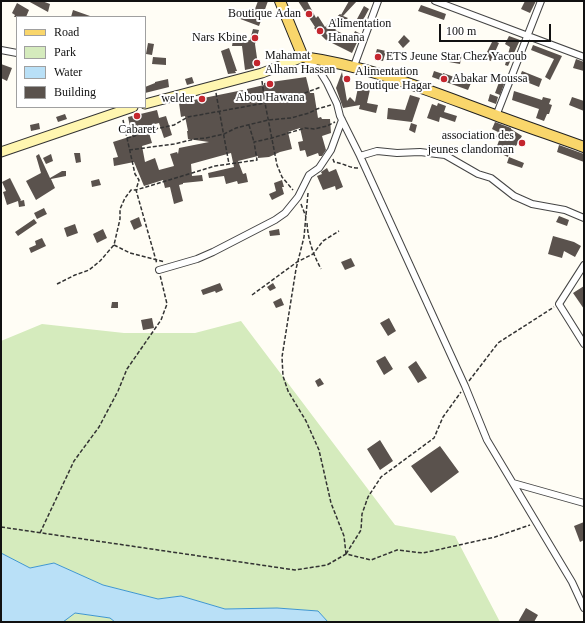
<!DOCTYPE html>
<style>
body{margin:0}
#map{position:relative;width:585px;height:623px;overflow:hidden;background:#fffdf5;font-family:Georgia,serif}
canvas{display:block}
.frame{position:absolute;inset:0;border:2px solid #111;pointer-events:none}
.legend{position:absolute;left:16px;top:16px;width:130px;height:92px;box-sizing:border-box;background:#fff;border:1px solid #a0a0a0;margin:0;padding:5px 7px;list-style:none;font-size:12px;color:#111}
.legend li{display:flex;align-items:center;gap:8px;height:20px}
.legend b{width:20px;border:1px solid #a0a0a0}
.scale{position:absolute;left:439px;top:24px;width:112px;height:18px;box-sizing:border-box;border:2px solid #111;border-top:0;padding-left:5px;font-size:12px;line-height:14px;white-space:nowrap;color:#111;-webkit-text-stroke:3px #fff;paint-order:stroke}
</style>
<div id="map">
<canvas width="585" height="623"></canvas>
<div class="frame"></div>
<ul class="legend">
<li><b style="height:5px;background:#f9d66b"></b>Road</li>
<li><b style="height:11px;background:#d5ebbd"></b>Park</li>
<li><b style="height:11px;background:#b9e0f7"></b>Water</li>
<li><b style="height:11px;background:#5a524d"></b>Building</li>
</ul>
<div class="scale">100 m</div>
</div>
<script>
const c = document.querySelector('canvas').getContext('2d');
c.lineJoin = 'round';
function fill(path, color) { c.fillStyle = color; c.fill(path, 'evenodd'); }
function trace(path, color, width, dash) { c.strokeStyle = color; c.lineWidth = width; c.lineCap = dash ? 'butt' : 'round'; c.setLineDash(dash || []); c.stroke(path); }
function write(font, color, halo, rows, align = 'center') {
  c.font = font + ' Georgia,serif'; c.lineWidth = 4; c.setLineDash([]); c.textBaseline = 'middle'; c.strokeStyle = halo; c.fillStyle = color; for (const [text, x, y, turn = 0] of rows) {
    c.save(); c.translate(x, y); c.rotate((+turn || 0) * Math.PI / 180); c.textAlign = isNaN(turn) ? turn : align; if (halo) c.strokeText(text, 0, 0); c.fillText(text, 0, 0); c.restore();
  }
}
fill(new Path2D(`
 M 241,321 L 395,525 L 455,536 L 500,622 L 328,622 L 318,611 L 277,608 L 225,609 L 181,596 L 158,599 L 103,585 L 54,563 L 30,568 L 1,553 L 1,341 L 42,324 L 124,333 L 195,333 Z
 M 75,613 L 110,618 L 115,622 L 63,622 Z`), '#d5ebbd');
const water = new Path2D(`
 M 1,553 L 30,568 L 54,563 L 103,585 L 158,599 L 181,596 L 225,609 L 277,608 L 318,611 L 328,622 L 115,622 L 110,618 L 75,613 L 63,622 L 1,622 Z`);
fill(water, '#b9e0f7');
trace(water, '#3f96cf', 1);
fill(new Path2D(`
 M 28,1 L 42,1 L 50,4 L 48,12 Z
 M 258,1 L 268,1 L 259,26 L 235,17 L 237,12 L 252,17 Z
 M 298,1 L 307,1 L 316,18 L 318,16 L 325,27 L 340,14 L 343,16 L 341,15 L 349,1 L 357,1 L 343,16 L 348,18 L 335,30 L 352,38 L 355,31 L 361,34 L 352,53 L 330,42 L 329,43 L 314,28 L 315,27 Z
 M 525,1 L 536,1 L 530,13 L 521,9 Z
 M 17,3 L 29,10 L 26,17 L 14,17 L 15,15 L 12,13 Z
 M 421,5 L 446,14 L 444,20 L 418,11 Z
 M 364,6 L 369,9 L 362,22 L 357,19 Z
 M 73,10 L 90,16 L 90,17 L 71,17 Z
 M 253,29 L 259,30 L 255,44 L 258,65 L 254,66 L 254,68 L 245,70 L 242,46 L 232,46 L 233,40 L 250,40 Z
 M 404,35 L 410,41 L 403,48 L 398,42 Z
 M 509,36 L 520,40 L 508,66 L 505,65 L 510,47 L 505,44 Z
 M 493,40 L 499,43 L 491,61 L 484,58 Z
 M 148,43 L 154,44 L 152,55 L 146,54 Z
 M 533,45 L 562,56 L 550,80 L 545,77 L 554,59 L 531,50 Z
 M 229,48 L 237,71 L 235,71 L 236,73 L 228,74 L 221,51 Z
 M 377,49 L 386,51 L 383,61 L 374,59 Z
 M 451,52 L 462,54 L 460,64 L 449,62 Z
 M 153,57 L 166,58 L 166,65 L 152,64 Z
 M 576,59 L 584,62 L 584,71 L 573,68 Z
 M 1,64 L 12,68 L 7,81 L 1,78 Z
 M 434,71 L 443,74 L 443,73 L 471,83 L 468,90 L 432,77 Z
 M 522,71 L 542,79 L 539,87 L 519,79 Z
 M 342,72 L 347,101 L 350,97 L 355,102 L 359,83 L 371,85 L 367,103 L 378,105 L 376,113 L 359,109 L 360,105 L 343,108 L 336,88 Z
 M 192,77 L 194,83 L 187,85 L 185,79 Z
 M 306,77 L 310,93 L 314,93 L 318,118 L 321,117 L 322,119 L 330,119 L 331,133 L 322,136 L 326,150 L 322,156 L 319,156 L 318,153 L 307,157 L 305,150 L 300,151 L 298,142 L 303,141 L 300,128 L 288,132 L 292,149 L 280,152 L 269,157 L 258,158 L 258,156 L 238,161 L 243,174 L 246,173 L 248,182 L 238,184 L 237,181 L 226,184 L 224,176 L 209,178 L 208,173 L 234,167 L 231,153 L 191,164 L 192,176 L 202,175 L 203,181 L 183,183 L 183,184 L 179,185 L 183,201 L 174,204 L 170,187 L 165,188 L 163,180 L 144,186 L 134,162 L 114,166 L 113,158 L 118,157 L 113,142 L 132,136 L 128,117 L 157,110 L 159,118 L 166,116 L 172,135 L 164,138 L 159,123 L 147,126 L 152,143 L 142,146 L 145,162 L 155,158 L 159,170 L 174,166 L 170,154 L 177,152 L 178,154 L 179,148 L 209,142 L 188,139 L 187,131 L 188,131 L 185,116 L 181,117 L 179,103 L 243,90 L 244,92 L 247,91 L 247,89 L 264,85 L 264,83 Z
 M 501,77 L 506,79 L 500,95 L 495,93 Z
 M 168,79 L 169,87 L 145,93 L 145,87 L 155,83 L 155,82 Z
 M 514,91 L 542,100 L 543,97 L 551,99 L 549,104 L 552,105 L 549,114 L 547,114 L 544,121 L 536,118 L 539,109 L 512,100 Z
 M 490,94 L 498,97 L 496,104 L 488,101 Z
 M 410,95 L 420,98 L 412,122 L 387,119 L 388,108 L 405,110 Z
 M 572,97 L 584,101 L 584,111 L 569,105 Z
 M 438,103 L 446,106 L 444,112 L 457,116 L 455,122 L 440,117 L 439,122 L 427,118 L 432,104 L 437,106 Z
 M 65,114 L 67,119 L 58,122 L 56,117 Z
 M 495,122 L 511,128 L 511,129 L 522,136 L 516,146 L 514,145 L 510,152 L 509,152 L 508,157 L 495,151 L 500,138 L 496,137 L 498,132 L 492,129 Z
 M 39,123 L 40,129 L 31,131 L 30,125 Z
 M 411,123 L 417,125 L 415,133 L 409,130 Z
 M 559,145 L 584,154 L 584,162 L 557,152 Z
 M 74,153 L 80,153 L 81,162 L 76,163 Z
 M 39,154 L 50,178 L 62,171 L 66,171 L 66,176 L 51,179 L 55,188 L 36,200 L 26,181 L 41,173 L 36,156 Z
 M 51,154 L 53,161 L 46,164 L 43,158 Z
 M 509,157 L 524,163 L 522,168 L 507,163 Z
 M 327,168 L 329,172 L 336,169 L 343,187 L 336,190 L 335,186 L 323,190 L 317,176 L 322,174 L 321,172 Z
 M 10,178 L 21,200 L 20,201 L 24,200 L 25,206 L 19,207 L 18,201 L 7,205 L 3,192 L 6,191 L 2,182 Z
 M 99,179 L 101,185 L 92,187 L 91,181 Z
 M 282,180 L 284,187 L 282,187 L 284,194 L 272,200 L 269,194 L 276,191 L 274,183 Z
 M 44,208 L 47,214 L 37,219 L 34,213 Z
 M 559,216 L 569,220 L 567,226 L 556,222 Z
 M 139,217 L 142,226 L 134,230 L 130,221 Z
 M 34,219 L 37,223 L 18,236 L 15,232 Z
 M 75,224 L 78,233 L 67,237 L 64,228 Z
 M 103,229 L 107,238 L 97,243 L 93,234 Z
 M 279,229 L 280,235 L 270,236 L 269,231 Z
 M 553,236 L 574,242 L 581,246 L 575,257 L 564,251 L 562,258 L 548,254 Z
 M 42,238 L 46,246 L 31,253 L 29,248 L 36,245 L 35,241 Z
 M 351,258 L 355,266 L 345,270 L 341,262 Z
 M 220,283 L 223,290 L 216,293 L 215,291 L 203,295 L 201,290 Z
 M 273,283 L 276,288 L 270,291 L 267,287 Z
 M 584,286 L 584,309 L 573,293 Z
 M 281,298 L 284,305 L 276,308 L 273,302 Z
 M 112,302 L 118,302 L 118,308 L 111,308 Z
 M 152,318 L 154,328 L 143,330 L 141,320 Z
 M 389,318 L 396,331 L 388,336 L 380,323 Z
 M 385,356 L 393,369 L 384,375 L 376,361 Z
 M 416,361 L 427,378 L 418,383 L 408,367 Z
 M 320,378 L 324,384 L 318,387 L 315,381 Z
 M 380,440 L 393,461 L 380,470 L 367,449 Z
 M 440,446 L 459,472 L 431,493 L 411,466 Z
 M 584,522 L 584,540 L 580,542 L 574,526 Z
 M 526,608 L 538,615 L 534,622 L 518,622 Z`), '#5a524d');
const street = new Path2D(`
 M 435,1 L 584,57
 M 1,50 L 17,53
 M 304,58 L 319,70 L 327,83 L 337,104 L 340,116 L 360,156 L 465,386 L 487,440 L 572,582 L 584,608
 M 354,66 L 378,1
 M 496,116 L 541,1
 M 360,156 L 377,151 L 397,153 L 420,152 L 445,155 L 478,174 L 491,178 L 514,196 L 532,204 L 565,210 L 584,218
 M 584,265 L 559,304 L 584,344
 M 159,270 L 197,259 L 213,252 L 275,220 L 285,213 L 298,197 L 309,175 L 319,168 L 331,150 L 342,120
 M 513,483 L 584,503`);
const secondary = new Path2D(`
 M 145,104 L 262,73 L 303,57
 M 1,152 L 133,107`);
const primary = new Path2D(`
 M 280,1 L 303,57 C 370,66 432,92 495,115 C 524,126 554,136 584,147`);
trace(street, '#444', 8);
trace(secondary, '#333', 11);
trace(primary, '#222', 12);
trace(new Path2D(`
 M 262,81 L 265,103 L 277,165 L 282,177 L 293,190
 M 216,93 L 229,164
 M 123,120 L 135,174 L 139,180 L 136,190 L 157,264
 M 249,125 L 254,142
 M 127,138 L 135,136 L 142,130 L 149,128 L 155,129 L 174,125 L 188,117 L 265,103 L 270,99 L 302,94 L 321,87
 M 129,150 L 174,144 L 195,139 L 206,138 L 224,134 L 236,128 L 268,120 L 291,118 L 309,113 L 317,109 L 331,105
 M 333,159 L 334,162 C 343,163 349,168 358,168
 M 308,193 L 304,237 L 296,269 L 282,357 L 283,376 L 288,391 L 306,421 L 319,450 L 331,503 L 344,536 L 346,554
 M 301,204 L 306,217
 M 307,223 C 308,240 313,254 321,269
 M 114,245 L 130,253 L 165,262
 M 57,284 L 75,275 L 89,270 L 100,261 L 114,245 L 120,219 L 120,209 L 125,198 L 131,190 L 136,190 L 215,166 L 257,160 L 254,142 L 272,138 L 305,128 L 314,129 L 327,126 L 335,122
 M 252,295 L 297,262 L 313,254 L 323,241 L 339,231
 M 469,381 L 498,343 L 554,307
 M 1,527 L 295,570 L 327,565 L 346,554 L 371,560 L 397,550 L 423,553 L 495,537 L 530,525
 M 40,533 L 74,461 L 99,427 L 118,391 L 127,369 L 161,320 L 167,304 L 160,275
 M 346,554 L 361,530 L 362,514 L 368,497 L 381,477 L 434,438 L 443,417 L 461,392`), '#333', 1.5, [4, 2]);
trace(street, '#fff', 6);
trace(secondary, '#fff6b0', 9);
trace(primary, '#f9d66b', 10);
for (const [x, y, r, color] of [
 [309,14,4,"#c4262e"],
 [320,31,4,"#c4262e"],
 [255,38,4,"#c4262e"],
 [378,57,4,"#c4262e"],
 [257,63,4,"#c4262e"],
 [347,79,4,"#c4262e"],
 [444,79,4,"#c4262e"],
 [270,84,4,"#c4262e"],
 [202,99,4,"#c4262e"],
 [137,116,4,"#c4262e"],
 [522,143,4,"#c4262e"]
]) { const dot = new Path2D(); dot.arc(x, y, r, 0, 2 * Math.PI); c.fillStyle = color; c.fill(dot); trace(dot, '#fff', 1.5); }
write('12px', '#111', '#fff', [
 ["Boutique Adan",301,14,"right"],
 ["Alimentation",328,24],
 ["Hanana",328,38],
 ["Nars Kbine",247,38,"right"],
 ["Mahamat",265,56],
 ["Alham Hassan",265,70],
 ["ETS Jeune Star Chez Yacoub",386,57],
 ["Alimentation",355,72],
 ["Boutique Hagar",355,86],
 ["Abakar Moussa",452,79],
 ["Abou Hawana",270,98,"center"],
 ["welder",194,99,"right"],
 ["Cabaret",137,130,"center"],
 ["association des",514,136,"right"],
 ["jeunes clandoman",514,150,"right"]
], 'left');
</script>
